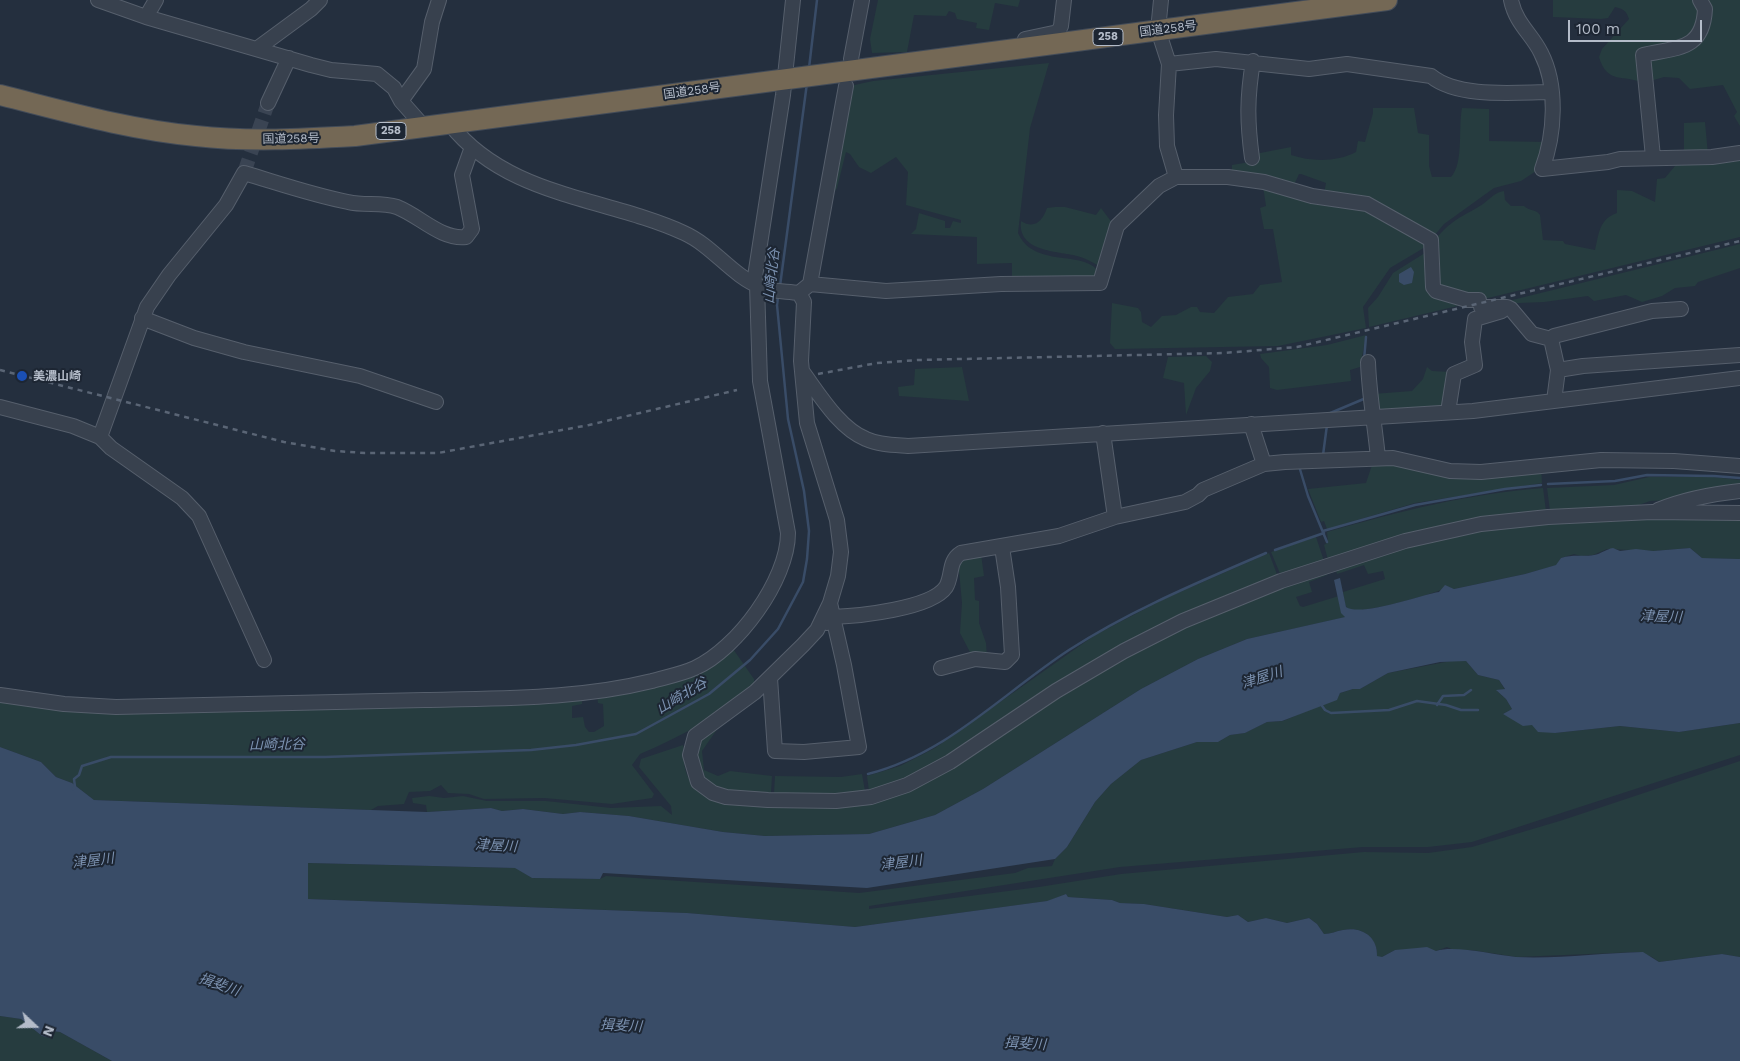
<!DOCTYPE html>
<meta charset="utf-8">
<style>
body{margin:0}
#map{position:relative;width:1740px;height:1061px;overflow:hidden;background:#242f3e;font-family:"Work Sans",sans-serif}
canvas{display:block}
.north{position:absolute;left:10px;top:1001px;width:50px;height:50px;-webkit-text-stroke:4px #1d2633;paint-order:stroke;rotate:111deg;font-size:14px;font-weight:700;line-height:20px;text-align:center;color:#b4bcc9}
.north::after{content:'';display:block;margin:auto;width:18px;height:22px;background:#b4bcc9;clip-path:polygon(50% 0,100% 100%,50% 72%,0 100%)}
.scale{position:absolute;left:1568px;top:20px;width:134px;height:22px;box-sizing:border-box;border:2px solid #b4bcc9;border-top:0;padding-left:6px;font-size:15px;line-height:18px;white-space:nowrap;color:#b4bcc9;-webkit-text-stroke:4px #1d2633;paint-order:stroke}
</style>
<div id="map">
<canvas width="1740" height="1061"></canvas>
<div class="north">N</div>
<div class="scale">100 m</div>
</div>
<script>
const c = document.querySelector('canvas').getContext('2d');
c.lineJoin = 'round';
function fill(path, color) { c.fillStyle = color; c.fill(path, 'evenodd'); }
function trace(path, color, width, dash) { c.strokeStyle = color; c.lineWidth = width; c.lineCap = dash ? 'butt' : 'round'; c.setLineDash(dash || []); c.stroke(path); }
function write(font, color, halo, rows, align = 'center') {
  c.font = font + ' "Work Sans","Noto Sans JP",sans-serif'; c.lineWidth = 4; c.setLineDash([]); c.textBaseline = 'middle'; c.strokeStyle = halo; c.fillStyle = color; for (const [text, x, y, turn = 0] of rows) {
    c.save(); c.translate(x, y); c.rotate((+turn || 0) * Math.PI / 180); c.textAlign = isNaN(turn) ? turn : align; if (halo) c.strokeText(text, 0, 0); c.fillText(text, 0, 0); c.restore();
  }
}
fill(new Path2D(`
 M 878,0 L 1020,0 L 1018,7 L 995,3 L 989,30 L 976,28 L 977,23 L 957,19 L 955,13 L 949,11 L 946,16 L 914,15 L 907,52 L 872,53 L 870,39 Z
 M 1553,0 L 1740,0 L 1740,126 L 1734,116 L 1737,112 L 1723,85 L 1690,89 L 1679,78 L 1664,77 L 1643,83 C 1624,74 1607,85 1599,57 L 1602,49 L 1629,19 C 1626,10 1623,9 1615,7 L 1608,18 L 1601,19 L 1553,17 Z
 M 1049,63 L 1030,128 L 1018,233 C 1034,269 1083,249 1099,272 L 1091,279 L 1012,279 L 1012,263 L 977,264 L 977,237 L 911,234 L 916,229 L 919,213 L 945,221 L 945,228 L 950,228 L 953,221 L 961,223 L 961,220 L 906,205 L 908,172 L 896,157 L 871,173 L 859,167 L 850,154 L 846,152 L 837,188 L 831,197 L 850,86 L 873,81 Z
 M 1373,108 L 1414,108 L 1418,133 L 1429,135 L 1429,166 L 1432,177 L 1451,177 C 1464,163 1458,128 1462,108 L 1489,109 L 1489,141 L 1547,142 L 1539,169 L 1521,181 L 1494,188 L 1444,224 L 1434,236 L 1324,194 L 1326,183 L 1301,174 L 1299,174 L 1293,187 L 1232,172 L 1232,165 L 1256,161 L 1255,154 L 1291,147 L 1291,155 C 1312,162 1337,162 1356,152 L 1358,141 L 1365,142 L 1373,113 Z
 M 1705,122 L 1708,155 L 1684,155 L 1684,123 Z
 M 1740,156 L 1740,237 L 1484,299 L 1438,290 L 1435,240 C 1453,218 1461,218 1483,204 C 1490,199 1495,192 1504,191 L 1505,200 L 1511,206 L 1524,206 C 1529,211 1536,209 1540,215 L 1543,240 L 1563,241 L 1565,244 L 1595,250 C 1599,234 1599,219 1617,213 L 1617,190 L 1632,191 L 1655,202 L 1657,179 L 1665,178 L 1680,160 Z
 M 1263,186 L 1363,206 L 1427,241 L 1427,246 L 1390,268 L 1363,307 L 1366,328 L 1278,346 L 1115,349 L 1110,343 L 1112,303 L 1138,308 L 1141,312 L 1142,322 L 1151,327 L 1162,316 L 1176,315 L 1191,307 L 1197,307 L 1200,312 L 1214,313 L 1228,297 L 1253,294 L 1260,285 L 1282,282 L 1273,229 L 1264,229 L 1260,208 L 1266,206 Z
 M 1055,207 L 1065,207 L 1096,215 L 1101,208 L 1113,224 L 1099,266 C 1092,262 1085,258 1077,256 C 1058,251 1017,252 1021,221 C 1035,230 1043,220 1047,208 Z
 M 1740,244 L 1740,268 L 1698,282 L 1695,286 L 1675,288 L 1662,296 L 1642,302 L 1626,295 L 1594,301 L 1588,296 L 1544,302 L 1496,304 Z
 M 1428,251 L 1432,289 L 1470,303 L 1369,327 L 1368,308 L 1378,297 L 1393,273 Z
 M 1366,335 L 1360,367 L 1350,370 L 1351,381 L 1277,390 L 1270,388 L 1269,367 L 1261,358 L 1260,354 L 1327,345 Z
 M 1206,356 L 1212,362 L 1210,371 L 1196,388 L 1186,415 L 1184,383 L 1163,378 L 1168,357 Z
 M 962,367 L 969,401 L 899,396 L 898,387 L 914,385 L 915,369 Z
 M 1427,367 L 1432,371 L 1451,372 L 1446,409 L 1377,413 L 1373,394 L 1412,391 L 1423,379 Z
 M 1373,462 L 1449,474 L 1541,467 L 1542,483 L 1415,503 L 1327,529 L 1324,521 L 1321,522 L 1308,489 L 1366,483 Z
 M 1649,477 L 1713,477 L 1740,480 L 1740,488 L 1674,500 L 1650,501 L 1636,506 L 1550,511 L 1547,488 L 1614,485 Z
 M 1543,488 L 1546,511 C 1471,520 1398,532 1328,560 L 1324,545 L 1328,542 L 1327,532 C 1401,511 1467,494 1543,488 Z
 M 1740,517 L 1740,559 L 1702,558 L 1690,548 L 1653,551 L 1607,549 L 1593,555 L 1581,556 L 1574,554 L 1561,558 L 1557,565 L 1525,574 L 1454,589 L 1448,587 C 1431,595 1366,613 1350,610 C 1344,608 1344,597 1343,592 L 1385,579 L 1383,571 L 1368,574 L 1364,565 L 1337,574 L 1335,567 C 1409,544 1480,527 1558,521 C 1618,516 1679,518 1740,517 Z
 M 1316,537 L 1324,561 L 1281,576 L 1271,552 Z
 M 1269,553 L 1278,577 L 1229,594 L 1180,616 L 920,774 L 869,791 L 867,776 L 900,766 L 935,748 L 1095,635 L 1164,599 Z
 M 981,554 L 984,576 L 974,578 L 975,600 L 979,601 L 979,623 L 986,643 L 987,657 L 972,656 L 960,633 L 962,603 L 958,560 Z
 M 1326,569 L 1327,575 L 1309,582 L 1312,592 L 1296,597 L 1300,606 L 1303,607 L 1339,596 L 1340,607 L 1346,617 L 1247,639 L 1198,659 L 1141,689 L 983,789 L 935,815 L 869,834 L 765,836 L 723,832 L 629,816 L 580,812 L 563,814 L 523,809 L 502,811 L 491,808 L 427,812 L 426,805 L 413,803 L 412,798 L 429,796 L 444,798 L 463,796 L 487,801 L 546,801 L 611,808 L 661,806 L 672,815 L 671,806 L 639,767 L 641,759 L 683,745 C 686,751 684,755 684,761 C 685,775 691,784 701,793 L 884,797 L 1057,695 L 1184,624 Z
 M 731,646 L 754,679 L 754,687 C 719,716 682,736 640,754 L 632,765 L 654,794 L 652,798 L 612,804 L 544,798 L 484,799 L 469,794 L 448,793 L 441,785 L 430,791 L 409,792 L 404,804 L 378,806 L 371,810 L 94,800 L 72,783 L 56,777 L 41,762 L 0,747 L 0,700 L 582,697 L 582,704 L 572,706 L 572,718 L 583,717 L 585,727 L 589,732 L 594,732 L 604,726 L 603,704 L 598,703 L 597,695 L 641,688 Z
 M 1451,661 L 1466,661 L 1478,675 L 1499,680 L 1505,690 L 1497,691 L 1506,699 L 1512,709 L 1503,714 L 1555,733 L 1620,726 L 1679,732 L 1740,723 L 1740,755 L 1472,842 L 1428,847 L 1363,847 L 1120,867 L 869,906 L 869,909 L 1039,887 L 1121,874 L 1364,852 L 1428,853 L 1472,847 L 1563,820 L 1740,761 L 1740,957 L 1722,954 L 1659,962 L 1652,957 L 1637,952 L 1517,957 L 1471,950 L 1456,951 L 1447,947 L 1436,951 L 1395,950 L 1382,957 L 1377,957 C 1378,937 1362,926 1343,930 C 1336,931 1331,934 1324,934 L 1317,924 L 1309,918 L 1287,923 L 1266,918 L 1248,922 L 1238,915 L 1227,917 L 1144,904 L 1120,903 L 1112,900 L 1068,897 L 1066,894 L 1048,901 L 855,927 L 687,913 L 308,899 L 308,863 L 516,868 L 532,878 L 600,879 L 606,876 L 859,893 L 1015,873 L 1028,868 L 1052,866 L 1055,859 L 1067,847 L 1095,802 L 1111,784 L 1141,760 L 1197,742 L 1218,742 L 1230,735 L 1245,733 L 1267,722 L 1283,721 L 1338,697 L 1340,693 L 1353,689 L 1360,689 L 1388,673 Z
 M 723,721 L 702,751 L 704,770 L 718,776 L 730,771 L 772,776 L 771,793 L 722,792 L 700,777 C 695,741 694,744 723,721 Z
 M 862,774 L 865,791 L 812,795 L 774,793 L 775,776 L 841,777 Z
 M 0,1016 L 21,1019 L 42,1036 L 51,1038 L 52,1031 L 60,1032 L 112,1061 L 0,1061 Z`), '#263c3f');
fill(new Path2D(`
 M 1411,267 L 1414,272 L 1412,283 L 1404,285 L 1399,282 L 1399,274 Z
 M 1613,548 L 1620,551 L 1636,549 L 1653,551 L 1690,548 L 1702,558 L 1740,559 L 1740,723 L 1679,732 L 1620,726 L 1555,733 L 1538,732 L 1532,725 L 1523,726 L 1503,714 L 1512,709 L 1506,699 L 1496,690 L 1505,689 L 1499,680 L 1478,675 L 1466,661 L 1440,662 L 1388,673 L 1360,689 L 1353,689 L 1340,693 L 1337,700 L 1282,721 L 1267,722 L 1245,733 L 1230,735 L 1218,742 L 1197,742 L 1141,760 L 1111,784 L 1095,802 L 1067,847 L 1055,859 L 867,888 L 603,873 L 600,879 L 532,878 L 515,868 L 308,863 L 308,899 L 687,913 L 855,927 L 1047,901 L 1066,894 L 1068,897 L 1112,900 L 1120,903 L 1144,904 L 1227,917 L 1238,915 L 1248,922 L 1266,918 L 1287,923 L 1309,918 L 1317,924 L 1324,934 C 1331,934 1336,931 1343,930 C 1362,926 1378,937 1377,956 L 1382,957 L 1395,950 L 1417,948 L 1427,947 L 1436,951 C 1456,945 1493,955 1516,957 C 1558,959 1601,953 1643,952 L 1659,962 L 1722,954 L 1740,957 L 1740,1061 L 112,1061 L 60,1032 L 52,1031 L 51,1038 L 42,1036 L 21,1019 L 0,1016 L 0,747 L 41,762 L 56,777 L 72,783 L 94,800 L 427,812 L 491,808 L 502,811 L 523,809 L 563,814 L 580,812 L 629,816 L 723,832 L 765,836 L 869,834 L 935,815 L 983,789 L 1141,689 L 1198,659 L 1247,639 L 1345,617 L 1341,613 L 1334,580 L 1340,578 L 1346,607 C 1361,617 1420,595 1439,592 L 1445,585 L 1454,589 L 1525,574 L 1556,565 L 1561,558 C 1573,554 1582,557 1594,555 C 1601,554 1606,549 1613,548 Z`), '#394c67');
trace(new Path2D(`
 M 809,68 L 817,0
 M 780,286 L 807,83
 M 1364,360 L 1366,337
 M 1328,414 L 1366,398
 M 1323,455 L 1327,425
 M 1299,466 L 1308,496 L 1327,542
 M 1548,484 L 1615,481 L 1647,475 L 1714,476 L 1740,478
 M 1323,531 L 1415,505 L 1505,489 L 1541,485
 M 1275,550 L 1324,533
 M 1320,703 L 1325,710 L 1331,713 L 1389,710 L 1417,701 L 1446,705 L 1461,710 L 1478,710
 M 1437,705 L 1443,696 L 1464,695 L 1471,690
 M 868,774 C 947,754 1003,693 1069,650 C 1131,610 1199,582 1266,553
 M 73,789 L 75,787 L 74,779 L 79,775 L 82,766 L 111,757 L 325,757 L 531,750 L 576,745 L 636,734 L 709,694 L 750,660 L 778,629 L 803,582 L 807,559 L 809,531 L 804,491 L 788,419 L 777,305 L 778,297`), '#394c67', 2.5);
trace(new Path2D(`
 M 244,173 L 268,103`), '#3a4453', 14, [14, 7]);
const minor = new Path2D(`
 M 98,0 L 146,17 L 311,65 L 331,70 L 377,74 L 394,88 L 401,101 L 424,127
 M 1161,0 L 1158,30 L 1169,64 L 1166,115 L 1167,146 L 1176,177
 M 1511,0 C 1516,24 1532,34 1541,53 C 1558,86 1555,135 1542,169 L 1608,162 L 1620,159 L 1712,157 L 1740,153
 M 146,17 L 156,0
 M 1025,39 L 1058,32 L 1061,26 L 1064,0
 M 258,48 L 311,9 L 320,0
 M 851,59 L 862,0
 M 1169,64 L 1216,59 L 1309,69 L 1347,64 L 1431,76 C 1459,99 1518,92 1552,92
 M 401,101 L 424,69 L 432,22 L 439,0
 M 268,103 L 289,58
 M 450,124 C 507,197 605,197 684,233 C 713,246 732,276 761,287 C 772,292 787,291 799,293 L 810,284 L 846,86
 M 1653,157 L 1643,55 C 1677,47 1703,51 1705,9 L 1700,0
 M 1252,158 C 1247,121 1247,98 1253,61
 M 754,283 L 783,95 L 793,0
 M 810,284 L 886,291 L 1001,284 L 1100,283 L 1117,226 L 1159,186 L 1176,177 L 1228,177 L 1264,182 L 1312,196 L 1367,204 L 1431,240 L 1433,287 L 1436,291 L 1467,300 L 1479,300
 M 799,293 L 804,302 L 801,361 L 807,423 L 837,520 L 841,552 L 838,576 L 830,603 L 817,630 L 803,645 L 755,692 L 695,736 L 690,755 L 698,782 L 713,793 L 726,797 L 768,800 L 836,801 L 871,797 L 907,785 L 950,762 L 1056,691 L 1124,651 L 1183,621 L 1281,581 L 1405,541 L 1481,524 L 1548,517 L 1652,512 L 1740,513
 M 1481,307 L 1507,307 L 1511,309 L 1532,334 L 1551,339 L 1558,370 L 1554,401
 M 142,318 L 194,338 L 244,352 L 360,376 L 436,402
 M 1551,339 L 1554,336 L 1652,311 L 1681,309
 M 1368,362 C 1369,394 1375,426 1378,458
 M 1558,370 L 1583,366 L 1740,355
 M 802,371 C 819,394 839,428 866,439 C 879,445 894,445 908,446 L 1473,411 L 1740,378
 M 0,407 L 73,426 L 100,437 L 111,448 L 182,498 L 199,516 L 264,660
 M 1448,412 L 1454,374 L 1475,365 L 1472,342 L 1475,319 L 1502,311
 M 1251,424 L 1264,464
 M 1103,433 L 1115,517
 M 100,437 L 147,307 L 169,275 L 226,205 L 244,173 C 278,183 312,195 348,202 C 364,206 381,202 397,207 C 420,216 441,240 466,237 L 472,229 L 462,175 L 472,147
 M 1658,510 C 1685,499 1712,494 1740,491
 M 830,603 L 833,617 C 858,616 931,609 946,587 C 953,575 948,561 961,553 L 1059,536 L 1115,517 L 1185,502 L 1198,495 L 1203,490 L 1264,464 L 1285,462 L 1393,458 L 1450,471 L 1481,472 L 1601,460 L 1674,461 L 1740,466
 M 941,668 L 975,659 L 1005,662 L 1012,655 L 1008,587 L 1002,547
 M 770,678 L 775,751 L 804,752 L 859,747 L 844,665 L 833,617 L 827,623
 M 0,695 L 64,704 L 116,707 C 220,705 325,702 430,700 C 504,698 579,699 652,681 C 666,677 682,674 695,668 C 737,649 788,580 788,533 L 760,381 L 757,285`);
const highway = new Path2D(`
 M 0,95 C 64,111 130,130 196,136 C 249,142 302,139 355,136 L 1387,0`);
trace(minor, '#565f6c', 16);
trace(highway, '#434c59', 22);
trace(minor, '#38414e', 14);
trace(highway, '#746855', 20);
trace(new Path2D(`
 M 0,370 L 284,442 L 335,451 L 365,453 L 438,453 L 589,425 L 737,390
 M 818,374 L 877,363 L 918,360 L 1224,353 L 1297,347 L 1740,241`), '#5a6575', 2.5, [5, 5]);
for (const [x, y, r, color] of [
 [22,376,6,"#1a4fb4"]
]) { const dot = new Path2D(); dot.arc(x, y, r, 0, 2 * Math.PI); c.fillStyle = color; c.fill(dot); trace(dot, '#1d2633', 2); }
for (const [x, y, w] of [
 [1108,37,30],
 [391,131,30]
]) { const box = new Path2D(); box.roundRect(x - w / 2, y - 8.5, w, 17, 4); c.fillStyle = '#1d2633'; c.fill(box); trace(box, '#b4bcc9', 1); }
write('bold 11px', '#b4bcc9', null, [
 ["258",1108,37],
 ["258",391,131]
]);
write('12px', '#b4bcc9', '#1d2633', [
 ["国道258号",1168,29,-7],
 ["国道258号",692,91,-8],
 ["国道258号",291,139,-1]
]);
write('bold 12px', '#b4bcc9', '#1d2633', [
 ["美濃山崎",33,376]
], 'left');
write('italic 14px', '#7c92b1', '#1d2633', [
 ["山崎北谷",772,276,-84],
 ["津屋川",1661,617,2],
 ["津屋川",1262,678,-18],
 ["山崎北谷",682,696,-31],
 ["山崎北谷",277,745,-1],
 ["津屋川",496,846,3],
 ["津屋川",93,861,-7],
 ["津屋川",901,863,-7],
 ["揖斐川",219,985,19],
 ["揖斐川",621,1026,3],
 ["揖斐川",1025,1044,3]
]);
</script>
